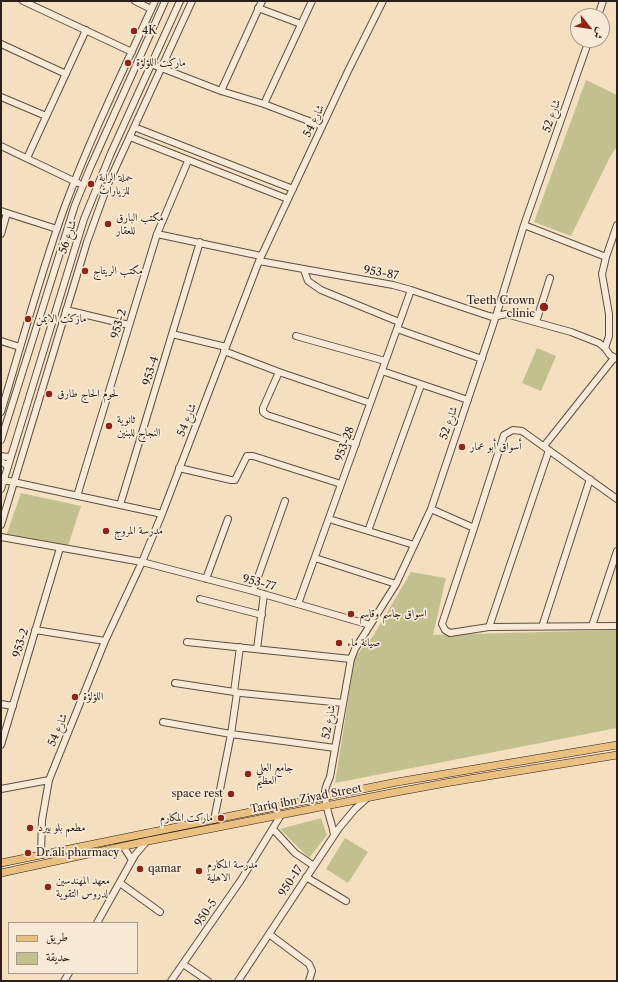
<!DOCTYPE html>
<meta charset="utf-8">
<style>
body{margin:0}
#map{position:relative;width:618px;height:982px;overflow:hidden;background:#f4dfc0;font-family:"Libre Caslon Text",Amiri,serif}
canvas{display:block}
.frame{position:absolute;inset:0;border:2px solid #2d1f19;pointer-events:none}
.legend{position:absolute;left:8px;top:922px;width:130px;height:52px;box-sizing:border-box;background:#f8ead6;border:1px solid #a7998a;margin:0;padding:5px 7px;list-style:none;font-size:12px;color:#2d1f19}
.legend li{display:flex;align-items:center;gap:8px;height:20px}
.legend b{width:20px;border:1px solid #a7998a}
.north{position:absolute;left:570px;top:8px;width:40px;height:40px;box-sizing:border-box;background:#f8ead6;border:1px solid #a7998a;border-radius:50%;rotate:120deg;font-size:11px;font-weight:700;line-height:16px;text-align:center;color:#2d1f19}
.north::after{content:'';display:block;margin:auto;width:14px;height:18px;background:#8f2418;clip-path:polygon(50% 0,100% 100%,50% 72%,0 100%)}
</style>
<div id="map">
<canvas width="618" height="982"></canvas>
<div class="frame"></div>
<ul class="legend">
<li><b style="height:5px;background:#eac080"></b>طريق</li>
<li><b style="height:11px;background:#c2c08e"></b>حديقة</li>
</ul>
<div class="north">ش</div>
</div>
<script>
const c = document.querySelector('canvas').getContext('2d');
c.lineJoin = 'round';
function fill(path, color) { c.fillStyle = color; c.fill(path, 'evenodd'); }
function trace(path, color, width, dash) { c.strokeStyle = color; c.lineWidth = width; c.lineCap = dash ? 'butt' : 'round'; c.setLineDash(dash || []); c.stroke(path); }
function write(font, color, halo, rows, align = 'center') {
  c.font = font + ' "Libre Caslon Text",Amiri,serif'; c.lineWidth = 3.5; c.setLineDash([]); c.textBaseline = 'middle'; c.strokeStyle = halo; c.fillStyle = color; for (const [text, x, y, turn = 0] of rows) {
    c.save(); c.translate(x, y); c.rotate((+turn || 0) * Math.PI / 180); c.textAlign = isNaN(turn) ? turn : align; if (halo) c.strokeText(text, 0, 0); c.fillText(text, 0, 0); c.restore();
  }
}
fill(new Path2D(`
 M 586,80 L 617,95 L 617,146 L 610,157 L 571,236 L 534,222 Z
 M 537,348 L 556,356 L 541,391 L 522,383 Z
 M 21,493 L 81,506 L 68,546 L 6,536 Z
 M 411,572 L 446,578 L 433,635 L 617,630 L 617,728 L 335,783 L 355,657 L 373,636 Z
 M 321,818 L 327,835 L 309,858 L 280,829 Z
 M 345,838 L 368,852 L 348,883 L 326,869 Z`), '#c2c08e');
const minor = new Path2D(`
 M 23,1 L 132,52
 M 135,1 L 151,9
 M 258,8 L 301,24
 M 598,16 L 603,1
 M 1,44 L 66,74
 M 151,64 L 221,91 L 264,104 L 322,126
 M 221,91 L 262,1
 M 1,97 L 46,116
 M 264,104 L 312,1
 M 134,127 L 293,189
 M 130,137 L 288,199
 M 1,146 L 78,183
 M 27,158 L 86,30
 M 1,211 L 57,229
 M 524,225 L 606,257
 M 1,234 L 7,213
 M 157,234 L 261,256
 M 259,261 L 393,285 L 411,290 L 489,316 L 493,317 L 506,314 L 571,332 L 599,343 L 605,348 L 610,355 L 617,359
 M 304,270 L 308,281 L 321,290 L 399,322
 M 66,310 L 129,325
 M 536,322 L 550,278
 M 397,329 L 482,359
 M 172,334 L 226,347
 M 296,336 L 385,361
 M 1,341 L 20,347
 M 605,348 L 609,336 L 609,314 L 602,274 L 606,257 L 617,225
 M 224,351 L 279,372 L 370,403
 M 382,371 L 468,400
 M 279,372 L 263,408 L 263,412 L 267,415 L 356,444
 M 1,412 C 22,343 40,274 65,206 C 91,136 124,69 155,1
 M 1,440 L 75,205 L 90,168 L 165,1
 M 544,446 L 614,358
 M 1,456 L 7,457 L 11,456
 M 1,462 L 5,464 L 8,467
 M 179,468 L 231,480 L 235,480 L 247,456 L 253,456 L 341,484
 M 4,480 L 162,514
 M 1,489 L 84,219 L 111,153 L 180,1
 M 77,496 L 157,234 L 188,161
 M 617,499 L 522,431 L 513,430 L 504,435 L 474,528 L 442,624 L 445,630 L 450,633 L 489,627 L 617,626
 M 120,505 L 200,242
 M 431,509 L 474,528
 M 329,519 L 414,545
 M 1,525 L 87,242 L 108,184 L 192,1
 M 368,531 L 421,385
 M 1,537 L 142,562 L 253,591 L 370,625
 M 315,558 L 396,584
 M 206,579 L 228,519
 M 253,591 L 285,501
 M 200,599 L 262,615
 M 298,604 L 411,290
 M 592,626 L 617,551
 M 489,627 L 549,450
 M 542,627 L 590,479
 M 35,630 L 105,641
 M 187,642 L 351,659
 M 257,649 L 264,594
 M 175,683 L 241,693 L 343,703
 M 234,692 L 240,647
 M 1,704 L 13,706
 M 163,722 L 231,734 L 335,748
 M 1,745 L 60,548
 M 1,789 L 49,780
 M 214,820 L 231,734 L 237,693
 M 273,829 L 295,853 L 314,866
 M 334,835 C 332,821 324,806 325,792 C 325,787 328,782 330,777 L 351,659 L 355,649 L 396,584 L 431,509 L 496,316 L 524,225 L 589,40
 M 123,846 L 132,860
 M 41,855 L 42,820 L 49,780 L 105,641 L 142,562 L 162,514 L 259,261 L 348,71 L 383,1
 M 306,877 L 346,901
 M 120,883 L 160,912
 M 97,923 L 135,855 L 147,841
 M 269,934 L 309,964 L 312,971 L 309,981
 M 183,964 L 208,981
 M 64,981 L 69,973
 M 171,981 L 241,880 L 281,815
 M 238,981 L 339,828 L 355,809 L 367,798`);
const major = new Path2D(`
 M 1,863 L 397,782 L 617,745
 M 1,873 L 148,841 L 391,793 L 451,782 L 617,755`);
trace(minor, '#5f4f43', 8);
trace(major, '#2d1f19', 8);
trace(minor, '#f8ead6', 6);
trace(major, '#eac080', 7);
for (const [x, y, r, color] of [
 [134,31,4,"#8f2418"],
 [128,63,4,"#8f2418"],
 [91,184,4,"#8f2418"],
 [108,224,4,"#8f2418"],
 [85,271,4,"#8f2418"],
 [544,307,5,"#8f2418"],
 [28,319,4,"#8f2418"],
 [49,394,4,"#8f2418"],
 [109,426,4,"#8f2418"],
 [462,447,4,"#8f2418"],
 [106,531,4,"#8f2418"],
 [351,614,4,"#8f2418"],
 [339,643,4,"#8f2418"],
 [75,697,4,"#8f2418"],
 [248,774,4,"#8f2418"],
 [231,794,4,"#8f2418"],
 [221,818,4,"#8f2418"],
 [30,828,4,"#8f2418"],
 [28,853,4,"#8f2418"],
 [140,869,4,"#8f2418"],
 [199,871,4,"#8f2418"],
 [48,887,4,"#8f2418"]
]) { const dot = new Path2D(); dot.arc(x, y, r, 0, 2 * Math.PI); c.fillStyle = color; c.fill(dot); trace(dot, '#f8ead6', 1.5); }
write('11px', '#2d1f19', '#f8ead6', [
 ["4K",142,31],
 ["ماركت اللؤلؤة",136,63],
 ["حملة الراية",99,178],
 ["للزيارات",99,191],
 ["مكتب البارق",116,218],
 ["للعقار",116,231],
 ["مكتب الريتاج",93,271],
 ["Teeth Crown",535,301,"right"],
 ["clinic",535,314,"right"],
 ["ماركت الايمن",36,319],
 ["لحوم الحاج طارق",57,394],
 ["ثانوية",117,420],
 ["النجاح للبنين",117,433],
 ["أسواق أبو عمار",470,447],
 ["مدرسة المروج",114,531],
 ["اسواق جاسم وقاسم",359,614],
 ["صيانة ماء",347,643],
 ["اللؤلؤة",83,697],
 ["جامع العلي",256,768],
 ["العظيم",256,781],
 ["space rest",223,794,"right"],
 ["ماركت المكارم",213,818,"right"],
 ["مطعم بلو بيرد",38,828],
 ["Dr.ali pharmacy",36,853],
 ["مدرسة المكارم",207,865],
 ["الاهلية",207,878],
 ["qamar",148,869],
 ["معهد المهندسين",56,881],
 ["لدروس التقوية",56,894]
], 'left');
write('11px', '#2d1f19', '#f8ead6', [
 ["شارع 52",552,116,-71],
 ["شارع 54",314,121,-65],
 ["شارع 56",68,237,-72],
 ["953-87",381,273,10],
 ["953-2",119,324,-74],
 ["953-4",151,371,-73],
 ["شارع 54",187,420,-69],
 ["شارع 52",449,423,-71],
 ["953-28",345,444,-70],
 ["953-77",259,583,15],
 ["953-2",21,643,-73],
 ["شارع 52",329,722,-80],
 ["شارع 54",58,730,-68],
 ["Tariq ibn Ziyad Street",306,799,-11],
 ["950-17",291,881,-57],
 ["950-5",206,913,-56]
]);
</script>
